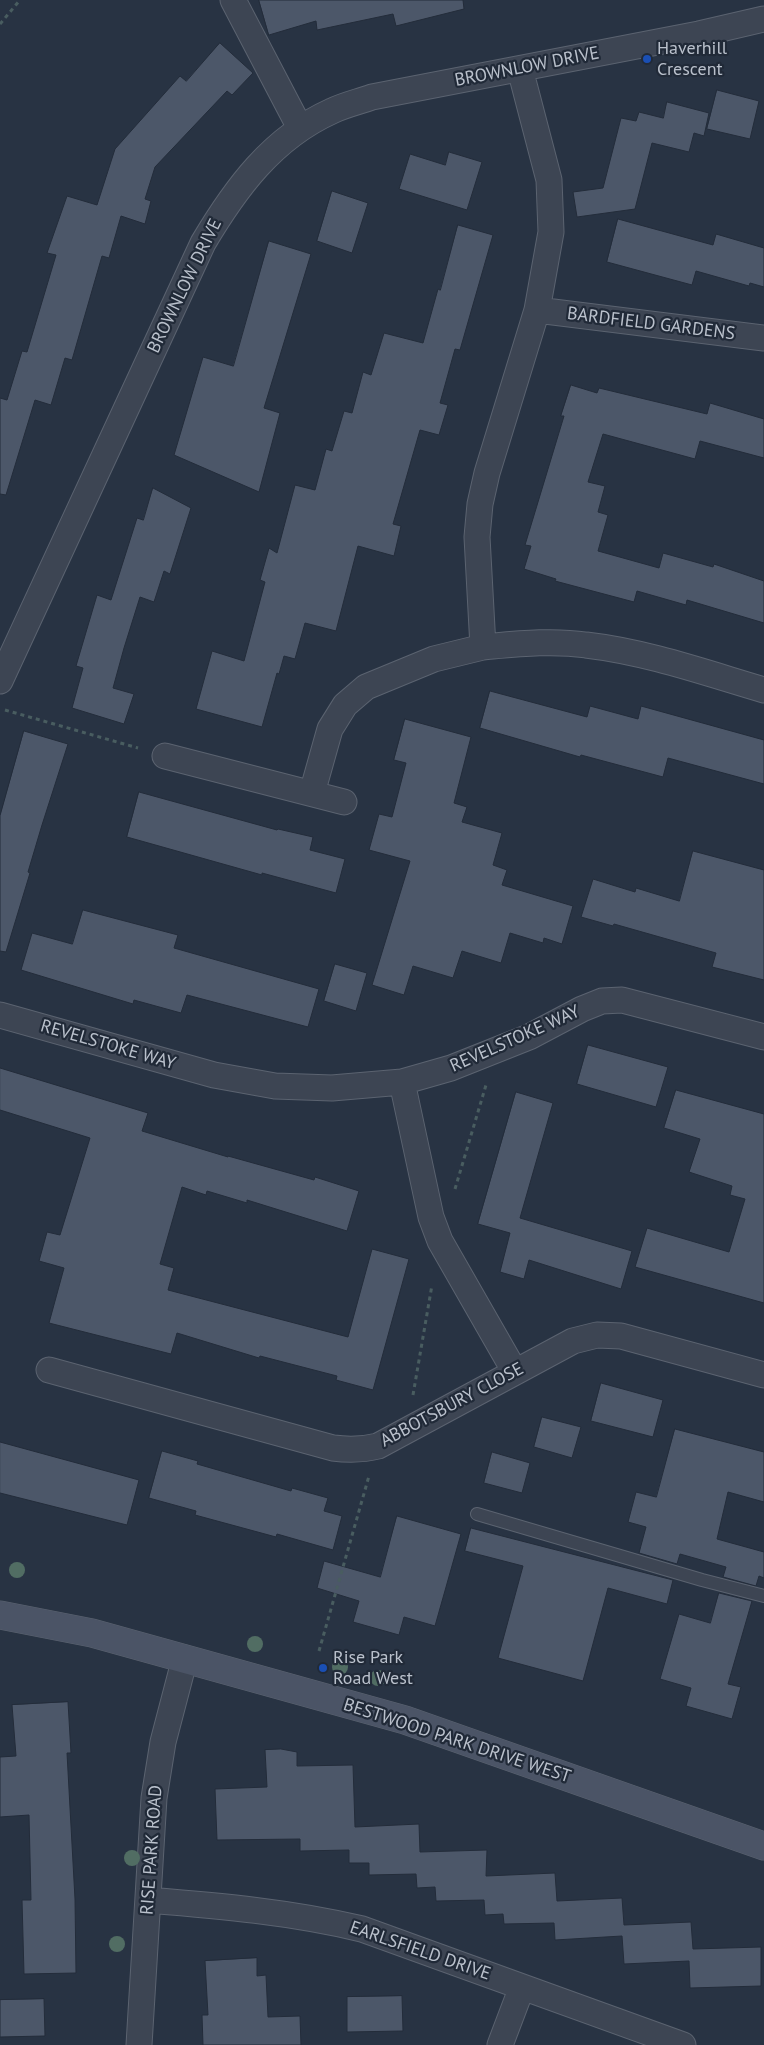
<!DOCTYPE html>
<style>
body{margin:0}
canvas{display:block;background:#283343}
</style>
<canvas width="764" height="2045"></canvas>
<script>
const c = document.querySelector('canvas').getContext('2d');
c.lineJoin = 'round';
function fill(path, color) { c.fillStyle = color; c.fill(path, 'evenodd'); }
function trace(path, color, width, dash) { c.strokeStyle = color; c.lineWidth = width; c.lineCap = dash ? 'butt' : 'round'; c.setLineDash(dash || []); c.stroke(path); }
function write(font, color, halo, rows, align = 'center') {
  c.font = font + ' "PT Sans",sans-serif'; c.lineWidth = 4.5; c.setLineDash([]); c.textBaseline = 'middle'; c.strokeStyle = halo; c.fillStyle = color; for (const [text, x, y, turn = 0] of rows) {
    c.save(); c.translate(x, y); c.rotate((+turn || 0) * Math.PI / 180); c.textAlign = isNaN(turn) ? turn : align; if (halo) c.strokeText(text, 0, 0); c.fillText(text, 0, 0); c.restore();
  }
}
const building = new Path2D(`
 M 259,0 L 463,0 L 464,9 L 396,26 L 393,14 L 317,30 L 316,21 L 269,35 Z
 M 220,43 L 253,73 L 232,95 L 227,91 L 155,167 L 145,199 L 151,201 L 145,224 L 121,216 L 109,258 L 102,256 L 72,360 L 65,358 L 51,405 L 35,400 L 6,495 L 0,494 L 0,398 L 7,400 L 22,351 L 27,352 L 56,255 L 47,253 L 67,196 L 97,205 L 115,149 L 180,76 L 186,81 Z
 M 717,90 L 759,101 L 750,139 L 707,129 Z
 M 667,102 L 709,113 L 704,136 L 694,133 L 689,152 L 652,143 L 635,209 L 577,217 L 573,192 L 603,188 L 621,118 L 636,121 L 639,112 L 663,118 Z
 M 449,152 L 482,162 L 467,210 L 399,189 L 410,154 L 445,165 Z
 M 332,191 L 368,203 L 352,253 L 317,241 Z
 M 618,219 L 713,245 L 716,234 L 764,248 L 764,287 L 750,283 L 749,286 L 696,271 L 692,285 L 607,262 Z
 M 458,225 L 493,235 L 460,350 L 455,349 L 440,403 L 448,405 L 439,435 L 420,430 L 393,524 L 401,526 L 394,556 L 358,546 L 336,631 L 305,623 L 295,659 L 284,656 L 279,674 L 277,673 L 262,727 L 196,709 L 212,651 L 244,661 L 265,582 L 260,580 L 269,548 L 277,553 L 295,485 L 315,490 L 326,449 L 332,451 L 344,411 L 352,413 L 363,372 L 371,375 L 384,333 L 423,343 L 438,289 L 440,290 Z
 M 269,241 L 311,254 L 264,408 L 280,413 L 259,492 L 174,455 L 203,357 L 233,366 Z
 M 571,385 L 597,393 L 599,388 L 707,414 L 710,403 L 764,419 L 764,458 L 700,441 L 695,459 L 603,434 L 588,482 L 605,486 L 598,512 L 608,515 L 598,551 L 659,568 L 663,553 L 713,567 L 714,564 L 764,581 L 764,623 L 687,600 L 686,605 L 637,591 L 634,602 L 555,581 L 556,579 L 524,569 L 531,546 L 525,545 L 564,416 L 561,416 Z
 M 153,488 L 191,508 L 170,574 L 164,571 L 154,602 L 140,597 L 124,648 L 113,688 L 134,694 L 124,724 L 72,708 L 83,668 L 76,666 L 97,595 L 111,600 L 137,518 L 143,520 Z
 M 490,691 L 587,717 L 590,706 L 638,719 L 641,706 L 764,740 L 764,784 L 668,758 L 663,777 L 581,755 L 580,757 L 480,728 Z
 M 405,719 L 471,737 L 454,803 L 467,807 L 462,822 L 502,833 L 493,865 L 507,870 L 502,885 L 573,906 L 562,944 L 544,938 L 543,943 L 510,933 L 501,963 L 462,951 L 453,978 L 413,966 L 404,995 L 372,985 L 410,861 L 369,850 L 379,814 L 392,817 L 406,763 L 394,760 Z
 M 24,731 L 68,744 L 42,825 L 28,872 L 30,873 L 6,952 L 0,951 L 0,816 Z
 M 139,792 L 277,830 L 278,829 L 313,837 L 310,850 L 345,859 L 336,893 L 262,873 L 262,875 L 127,837 Z
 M 693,851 L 764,870 L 764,980 L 712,967 L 716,953 L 614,924 L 613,926 L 581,917 L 593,879 L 635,892 L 636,888 L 679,901 Z
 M 83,910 L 178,935 L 174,948 L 319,989 L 308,1027 L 187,995 L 181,1013 L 134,1000 L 133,1004 L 21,970 L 32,933 L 72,944 Z
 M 335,964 L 367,973 L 356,1011 L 324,1001 Z
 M 588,1045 L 668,1067 L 656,1107 L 577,1084 Z
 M 0,1068 L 148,1113 L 142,1131 L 228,1157 L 228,1156 L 314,1180 L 315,1177 L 359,1191 L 347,1231 L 247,1200 L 247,1203 L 207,1191 L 206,1195 L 182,1187 L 160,1264 L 174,1268 L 168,1290 L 348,1337 L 372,1249 L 409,1259 L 373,1390 L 336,1380 L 337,1376 L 260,1356 L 259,1358 L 177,1333 L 171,1354 L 49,1323 L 64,1268 L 39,1261 L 47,1232 L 60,1235 L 90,1138 L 0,1110 Z
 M 676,1090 L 764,1114 L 764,1303 L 635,1267 L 647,1228 L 729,1252 L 745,1199 L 730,1195 L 732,1186 L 689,1172 L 700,1139 L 664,1128 Z
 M 516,1092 L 553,1103 L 520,1218 L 632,1251 L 621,1289 L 529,1260 L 524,1279 L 500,1272 L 510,1233 L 478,1224 Z
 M 601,1383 L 663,1400 L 653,1437 L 591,1421 Z
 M 542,1417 L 581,1427 L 572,1458 L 534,1447 Z
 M 675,1429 L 764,1452 L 764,1502 L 728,1492 L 717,1539 L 764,1552 L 764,1578 L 759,1576 L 756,1586 L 723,1577 L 726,1567 L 680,1554 L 677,1564 L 639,1553 L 646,1527 L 628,1522 L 636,1492 L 656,1497 Z
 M 0,1442 L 139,1480 L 127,1525 L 0,1493 Z
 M 162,1451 L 198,1461 L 197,1464 L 291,1491 L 292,1488 L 328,1498 L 324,1511 L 342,1516 L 333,1550 L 277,1534 L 276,1537 L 195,1515 L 196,1511 L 149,1498 Z
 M 492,1452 L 530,1463 L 522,1493 L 484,1483 Z
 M 397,1516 L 461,1534 L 435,1626 L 404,1617 L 399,1635 L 353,1622 L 359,1601 L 317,1588 L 324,1561 L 380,1577 Z
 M 471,1528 L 673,1580 L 667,1604 L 608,1588 L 583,1681 L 498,1658 L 523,1566 L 465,1551 Z
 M 719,1593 L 752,1601 L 728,1684 L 741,1687 L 732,1719 L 686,1706 L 691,1688 L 660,1679 L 679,1614 L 710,1623 Z
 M 68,1702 L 71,1753 L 67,1753 L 75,1899 L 76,1973 L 24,1974 L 22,1900 L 31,1900 L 29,1815 L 0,1817 L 0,1757 L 16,1756 L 12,1705 Z
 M 281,1749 L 297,1752 L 297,1766 L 353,1765 L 355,1827 L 419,1824 L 420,1852 L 487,1850 L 486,1876 L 555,1873 L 557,1901 L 622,1898 L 624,1925 L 691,1922 L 693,1949 L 761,1947 L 761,1986 L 690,1988 L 689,1961 L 624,1964 L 622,1936 L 555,1940 L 554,1923 L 504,1924 L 503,1914 L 485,1915 L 484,1900 L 436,1901 L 435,1887 L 417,1888 L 416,1874 L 369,1875 L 369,1863 L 349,1863 L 349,1850 L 300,1851 L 300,1839 L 217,1840 L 215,1789 L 267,1787 L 265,1750 Z
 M 257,1958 L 257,1976 L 266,1975 L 268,2017 L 300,2016 L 301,2045 L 203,2045 L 202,2015 L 208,2015 L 205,1961 Z
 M 402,1996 L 403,2031 L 347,2032 L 347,1997 Z
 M 44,1999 L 45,2036 L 0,2037 L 0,2000 Z`);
fill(building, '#4c5769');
trace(building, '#232c3a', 1);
const lane = new Path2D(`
 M 477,1514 L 702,1580 L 764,1596`);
const street = new Path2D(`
 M 233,0 L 300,128
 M 520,69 L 549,180 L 551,232 L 537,310 L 487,473 L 480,504 L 477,537 L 483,647 C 517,644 552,640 586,645 C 647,652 706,673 764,690
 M 537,310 L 764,338
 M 0,681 L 203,243 C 235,189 272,138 332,111 C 344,105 358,102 372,97 L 699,34 L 764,19
 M 165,756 L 344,802
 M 312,793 L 330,729 L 345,705 L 366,687 L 434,659 L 483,647
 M 0,1015 L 214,1075 L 275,1086 L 332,1088 L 402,1082 L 451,1068 L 529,1037 L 582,1009 L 602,1001 L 622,1000 L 764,1037
 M 402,1082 L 431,1217 L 440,1241 L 515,1372
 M 49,1370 L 333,1448 C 349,1450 362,1450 378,1446 L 573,1341 L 597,1335 L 621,1336 L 764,1375
 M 148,1900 C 220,1906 291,1912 362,1929 L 683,2045
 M 139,2045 L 154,1798 L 163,1742 L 185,1658
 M 500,2045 L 522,1987`);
const secondary = new Path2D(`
 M 0,1615 L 92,1633 L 405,1720 L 764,1846`);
trace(lane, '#5b6370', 14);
trace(street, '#5b6370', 27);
trace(secondary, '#5b6370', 29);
trace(new Path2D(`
 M 0,24 L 20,0
 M 5,710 L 138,748
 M 455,1189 L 486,1085
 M 413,1395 L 432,1285
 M 319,1651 L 369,1476`), '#495d60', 3, [4, 4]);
trace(lane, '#3d4553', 12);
trace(street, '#3d4553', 25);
trace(secondary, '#4b5466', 28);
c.fillStyle = '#516d63';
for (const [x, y] of [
 [17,1570],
 [255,1644],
 [340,1667],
 [378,1678],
 [132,1858],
 [117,1944]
]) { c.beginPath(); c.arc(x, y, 8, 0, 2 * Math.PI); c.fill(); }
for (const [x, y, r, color] of [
 [647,59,5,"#1a4fb4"],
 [323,1668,5,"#1a4fb4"]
]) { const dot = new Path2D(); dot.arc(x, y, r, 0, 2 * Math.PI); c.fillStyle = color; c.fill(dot); trace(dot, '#212a38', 2); }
write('18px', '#bac1cc', '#212a38', [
 ["Haverhill",657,49],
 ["Crescent",657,70],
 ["Rise Park",333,1658],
 ["Road West",333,1679]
], 'left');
write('18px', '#bac1cc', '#212a38', [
 ["BROWNLOW DRIVE",527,67,-11],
 ["BROWNLOW DRIVE",185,286,-64],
 ["BARDFIELD GARDENS",651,324,7],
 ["REVELSTOKE WAY",515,1039,-24],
 ["REVELSTOKE WAY",108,1045,16],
 ["ABBOTSBURY CLOSE",452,1405,-28],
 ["BESTWOOD PARK DRIVE WEST",457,1741,18],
 ["RISE PARK ROAD",152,1850,-86],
 ["EARLSFIELD DRIVE",420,1951,19]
]);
</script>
